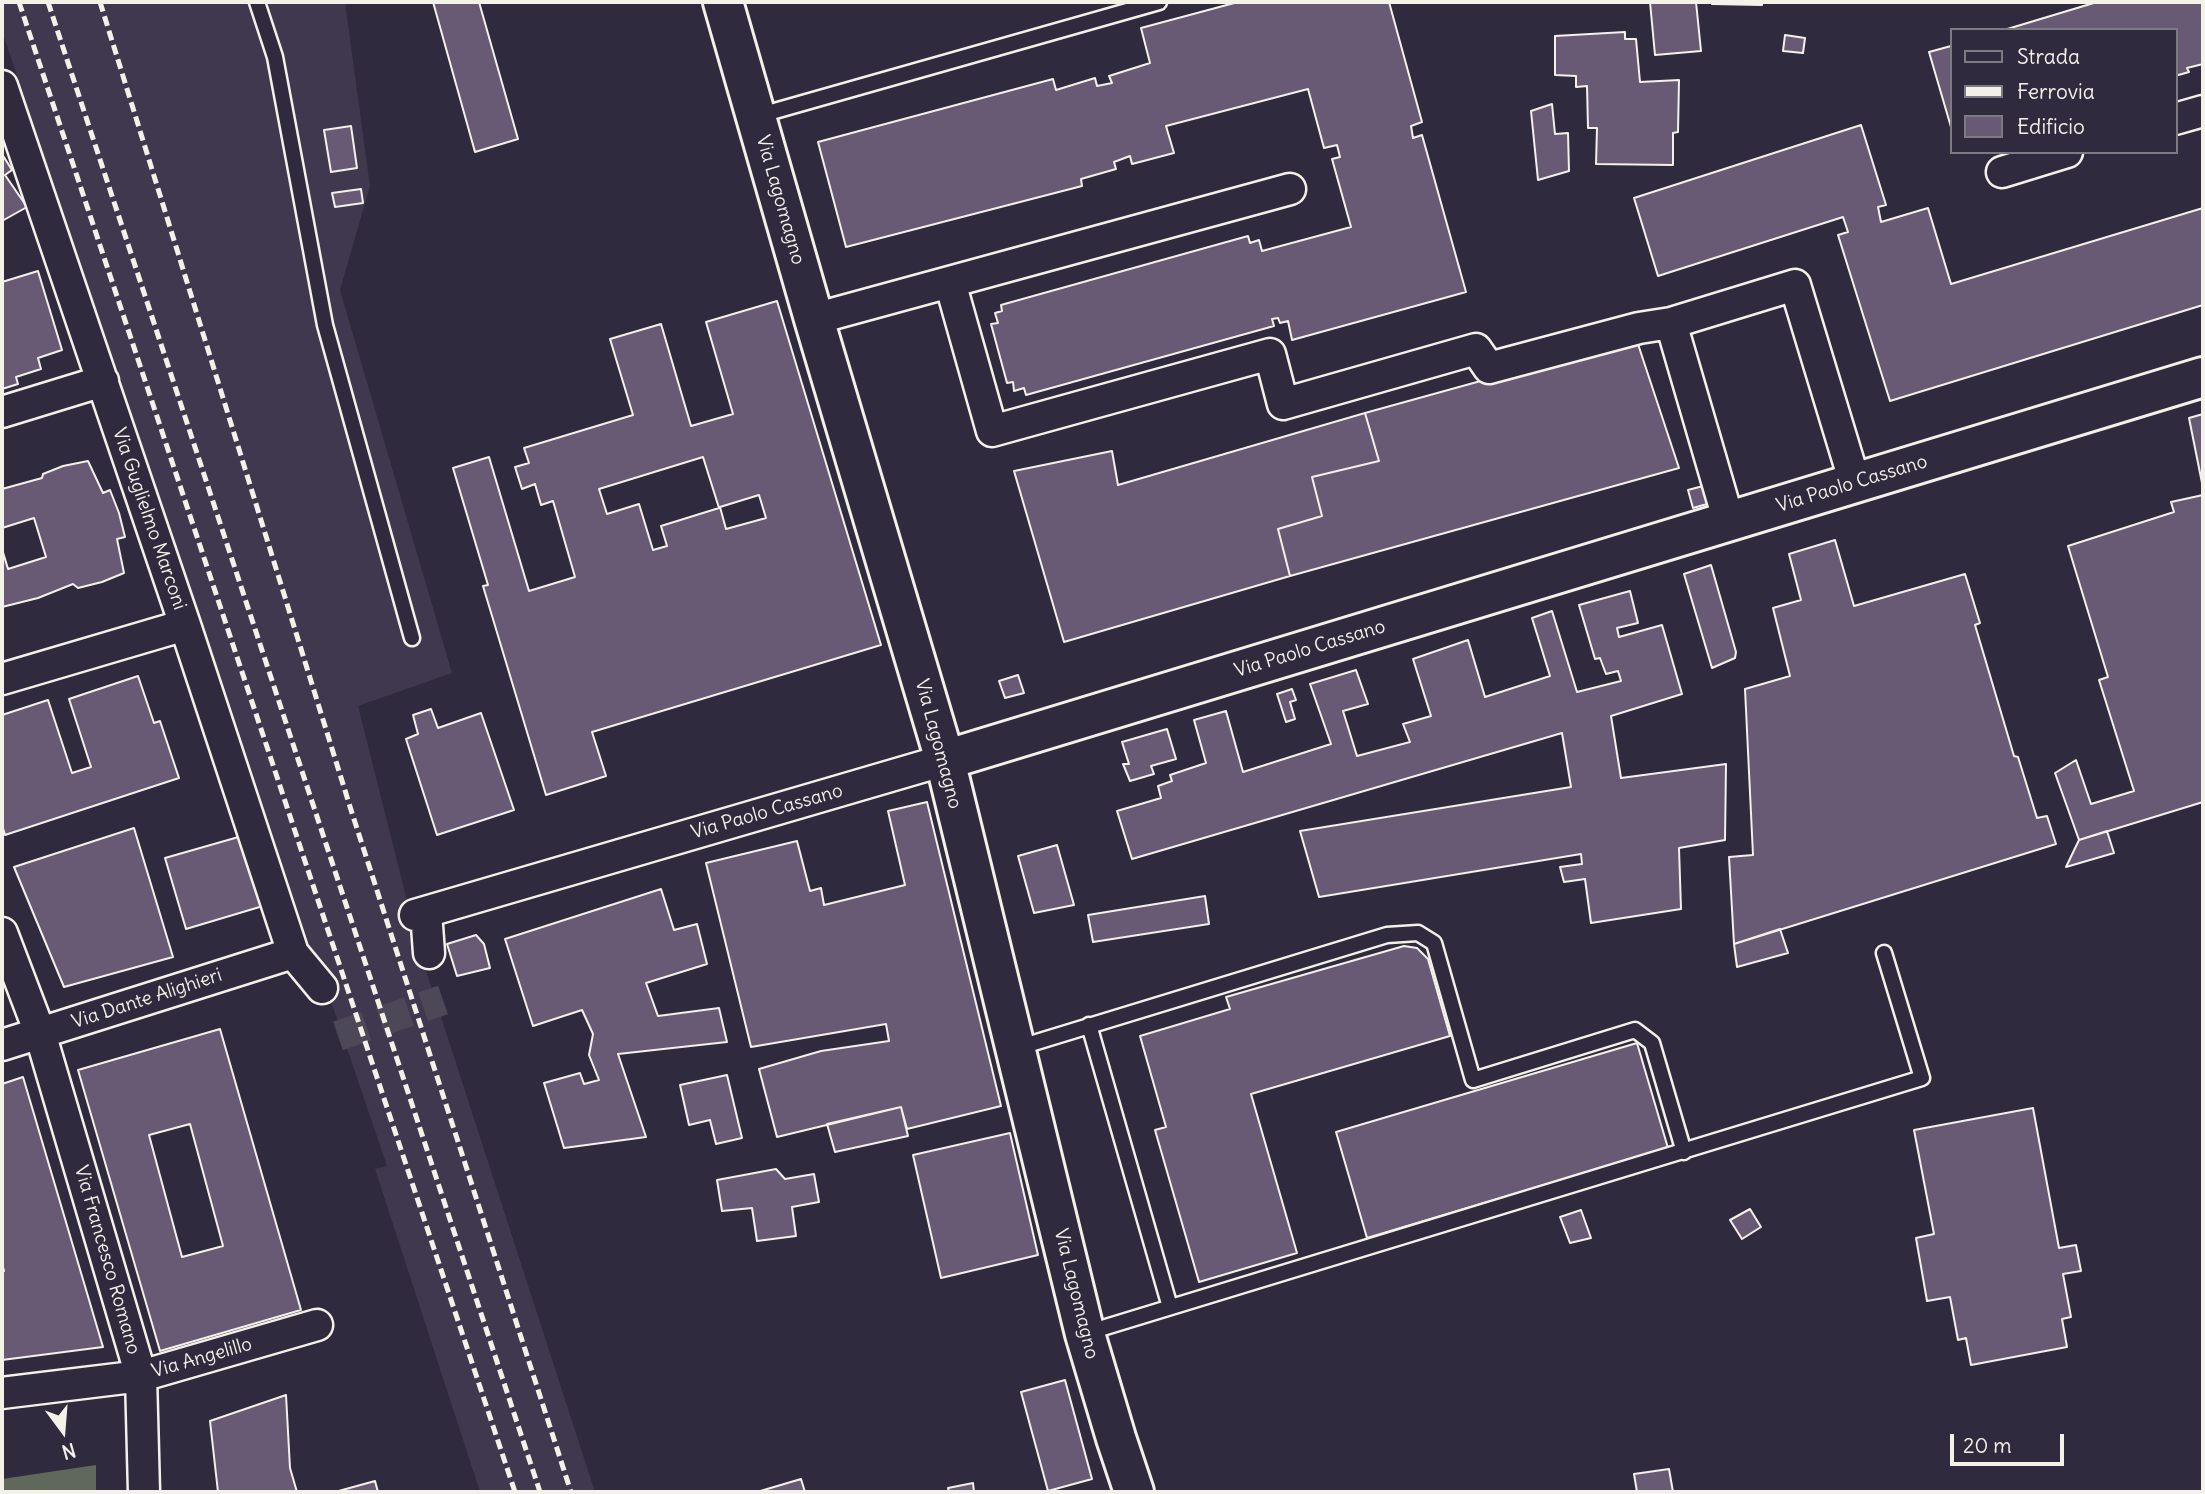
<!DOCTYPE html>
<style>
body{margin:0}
#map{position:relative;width:2205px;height:1494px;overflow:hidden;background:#2f2a3d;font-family:Delius,sans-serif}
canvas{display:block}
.frame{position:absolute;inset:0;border:4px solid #f4f1e8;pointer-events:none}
.legend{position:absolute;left:1950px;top:28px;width:228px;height:126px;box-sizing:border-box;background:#2f2a3d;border:2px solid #7e7a81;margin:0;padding:9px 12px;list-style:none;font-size:21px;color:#f4f1e8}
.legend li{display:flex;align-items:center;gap:14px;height:35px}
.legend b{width:35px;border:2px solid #7e7a81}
.north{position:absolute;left:28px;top:1396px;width:70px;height:70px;-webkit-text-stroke:5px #2f2a3d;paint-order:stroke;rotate:164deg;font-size:19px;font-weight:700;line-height:28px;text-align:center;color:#f4f1e8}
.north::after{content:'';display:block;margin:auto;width:24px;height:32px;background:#f4f1e8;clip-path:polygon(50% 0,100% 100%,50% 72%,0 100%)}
.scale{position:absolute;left:1950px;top:1434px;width:114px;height:32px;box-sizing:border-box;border:4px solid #f4f1e8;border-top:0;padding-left:9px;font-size:21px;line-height:24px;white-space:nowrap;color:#f4f1e8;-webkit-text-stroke:5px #2f2a3d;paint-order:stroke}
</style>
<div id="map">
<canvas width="2205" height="1494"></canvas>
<div class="frame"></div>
<ul class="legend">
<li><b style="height:9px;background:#2f2a3d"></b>Strada</li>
<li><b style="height:9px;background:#f4f1e8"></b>Ferrovia</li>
<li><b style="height:19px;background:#685a75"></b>Edificio</li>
</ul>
<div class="north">N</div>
<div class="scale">20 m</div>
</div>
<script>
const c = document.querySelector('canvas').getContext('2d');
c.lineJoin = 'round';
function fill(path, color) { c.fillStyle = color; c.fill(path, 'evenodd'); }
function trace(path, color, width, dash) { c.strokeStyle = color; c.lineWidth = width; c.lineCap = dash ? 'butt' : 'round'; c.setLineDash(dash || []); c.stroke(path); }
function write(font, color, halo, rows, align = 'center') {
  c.font = font + ' Delius,sans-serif'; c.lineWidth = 6; c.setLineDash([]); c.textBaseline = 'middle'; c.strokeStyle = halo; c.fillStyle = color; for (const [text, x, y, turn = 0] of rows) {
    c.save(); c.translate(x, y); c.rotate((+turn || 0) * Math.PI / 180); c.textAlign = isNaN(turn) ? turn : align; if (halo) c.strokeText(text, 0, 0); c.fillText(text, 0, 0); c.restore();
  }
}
fill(new Path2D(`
 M 2,2 L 345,2 L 370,186 L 340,290 L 452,673 L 358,706 L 420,952 L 595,1492 L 480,1492 L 375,1169 L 387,1166 L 320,969 L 295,920 L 182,569 L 2,31 Z`), '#40384e');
fill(new Path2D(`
 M 96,1465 L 96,1492 L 2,1492 L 2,1479 Z`), '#60685b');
const building = new Path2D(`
 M 433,2 L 479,2 L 518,139 L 475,152 Z
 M 1238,2 L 1389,2 L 1422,122 L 1411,126 L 1413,138 L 1422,135 L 1466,292 L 1292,340 L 1288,321 L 1280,323 L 1278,318 L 1272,319 L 1274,326 L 1026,395 L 1024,388 L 1014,391 L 1013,382 L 1007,383 L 991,324 L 998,323 L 995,313 L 1002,311 L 1001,305 L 1248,236 L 1250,243 L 1259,240 L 1262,251 L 1351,227 L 1332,159 L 1340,157 L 1337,145 L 1324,148 L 1308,89 L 1166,126 L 1174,153 L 1132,164 L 1130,156 L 1114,162 L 1116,169 L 1081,179 L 1082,186 L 846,247 L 818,142 L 1053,79 L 1056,90 L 1095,78 L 1097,86 L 1112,83 L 1109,76 L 1150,63 L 1141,28 Z
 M 1650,2 L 1696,2 L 1701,51 L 1655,55 Z
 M 1713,2 L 1762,2 L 1762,5 L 1712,4 Z
 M 2097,2 L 2203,2 L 2203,64 L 2187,68 L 2189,72 L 2175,76 L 2175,30 L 2004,30 Z
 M 1625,32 L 1625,39 L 1636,39 L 1640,82 L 1679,80 L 1678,132 L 1673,133 L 1673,165 L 1596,164 L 1597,128 L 1588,128 L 1587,86 L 1576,87 L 1576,76 L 1555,75 L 1555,36 Z
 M 1785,35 L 1805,38 L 1803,53 L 1783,51 Z
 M 1951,46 L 1951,127 L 1929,52 Z
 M 1552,104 L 1555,134 L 1568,133 L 1569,171 L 1538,180 L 1531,111 Z
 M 1861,125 L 1886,205 L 1878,207 L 1881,222 L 1928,208 L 1951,284 L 2203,208 L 2203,305 L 1890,401 L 1838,235 L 1848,232 L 1843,217 L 1658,276 L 1634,198 Z
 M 351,126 L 357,168 L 331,172 L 324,130 Z
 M 2,154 L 12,170 L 5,175 L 27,207 L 2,221 Z
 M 361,189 L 363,203 L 335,207 L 332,193 Z
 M 38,271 L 62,350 L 38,358 L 41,369 L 16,377 L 18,384 L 2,389 L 2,282 Z
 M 777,301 L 881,645 L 592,732 L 606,776 L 546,795 L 483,586 L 488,585 L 453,468 L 489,457 L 529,591 L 575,577 L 553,501 L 541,505 L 535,484 L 522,489 L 515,467 L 529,463 L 524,448 L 633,415 L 610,339 L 661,324 L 691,426 L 733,414 L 706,322 ZM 703,457 L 719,508 L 661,526 L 667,546 L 653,550 L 639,504 L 607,514 L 599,489 ZM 759,495 L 766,518 L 726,529 L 720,507 Z
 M 1636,338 L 1679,468 L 1290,576 L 1278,529 L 1322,516 L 1312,477 L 1379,461 L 1365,413 Z
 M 1365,413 L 1379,461 L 1312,477 L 1322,516 L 1278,529 L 1290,576 L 1064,642 L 1014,471 L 1112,451 L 1118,485 Z
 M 2203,414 L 2203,488 L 2189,418 Z
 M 88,461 L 103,493 L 110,490 L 119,513 L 125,537 L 117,539 L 124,573 L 102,582 L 78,588 L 73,584 L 38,598 L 2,607 L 2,549 L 8,569 L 46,557 L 34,518 L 2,528 L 2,489 L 42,478 L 43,474 L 63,466 Z
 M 1703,486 L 1707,504 L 1693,508 L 1688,490 Z
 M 2203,495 L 2203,802 L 2079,840 L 2055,773 L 2076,760 L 2091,804 L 2134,791 L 2099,680 L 2108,677 L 2068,546 L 2174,512 L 2171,502 Z
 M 1835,540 L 1854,606 L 1965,574 L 1980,623 L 1975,625 L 2014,756 L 2018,757 L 2037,818 L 2047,816 L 2056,844 L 1734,944 L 1729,857 L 1753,855 L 1745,689 L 1790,676 L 1773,608 L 1801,600 L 1789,554 Z
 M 1711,565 L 1736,652 L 1735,658 L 1712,668 L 1684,574 Z
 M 1630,591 L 1638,623 L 1617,628 L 1619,637 L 1662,625 L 1682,694 L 1611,716 L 1621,778 L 1726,764 L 1725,840 L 1679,848 L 1681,909 L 1591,923 L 1585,879 L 1564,882 L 1560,867 L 1582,864 L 1581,854 L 1319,897 L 1300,831 L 1571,787 L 1562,733 L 1132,859 L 1117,811 L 1161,798 L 1158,786 L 1172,781 L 1170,775 L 1206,763 L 1194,720 L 1226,711 L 1243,772 L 1331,744 L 1310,684 L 1356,670 L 1368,704 L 1343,711 L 1357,756 L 1410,742 L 1403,724 L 1431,716 L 1413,659 L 1468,640 L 1485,697 L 1550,676 L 1532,618 L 1552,611 L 1577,692 L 1621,681 L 1618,671 L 1606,674 L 1600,658 L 1595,659 L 1579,605 Z
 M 1018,675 L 1024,693 L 1005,698 L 999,681 Z
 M 138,676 L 154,723 L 160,721 L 179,778 L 5,835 L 2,825 L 2,715 L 48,700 L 72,773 L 91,767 L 69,699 Z
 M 1292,689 L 1296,700 L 1290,702 L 1295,719 L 1286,722 L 1277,694 Z
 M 431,709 L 438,728 L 481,713 L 514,810 L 437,835 L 406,739 L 418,734 L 413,715 Z
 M 1167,729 L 1176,759 L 1151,766 L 1154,774 L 1130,781 L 1123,764 L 1129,764 L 1122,742 Z
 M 927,802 L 1001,1106 L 907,1129 L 901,1107 L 777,1137 L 759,1069 L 821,1051 L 889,1041 L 886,1024 L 751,1047 L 706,863 L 797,841 L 810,891 L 821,888 L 824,905 L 905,885 L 888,811 Z
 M 134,828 L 173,957 L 64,987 L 14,867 Z
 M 2107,831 L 2114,853 L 2066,867 L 2079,840 Z
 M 242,836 L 263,906 L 186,929 L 165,858 Z
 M 1057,845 L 1074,905 L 1034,913 L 1018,856 Z
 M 661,889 L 674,930 L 697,924 L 707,964 L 646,983 L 658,1016 L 719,1008 L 727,1042 L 618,1054 L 646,1137 L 564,1148 L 544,1083 L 580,1073 L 584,1084 L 599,1080 L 589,1055 L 593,1034 L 582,1010 L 533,1026 L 505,939 Z
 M 1205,896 L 1209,924 L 1093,942 L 1088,915 Z
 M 1780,929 L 1788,953 L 1737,967 L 1734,944 Z
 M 476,935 L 484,944 L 490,968 L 457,976 L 447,944 Z
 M 1404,946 L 1417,948 L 1428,959 L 1450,1036 L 1251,1094 L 1297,1253 L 1199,1282 L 1155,1130 L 1166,1127 L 1140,1036 L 1230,1009 L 1226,997 Z
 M 220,1029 L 301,1310 L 160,1351 L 78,1070 ZM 190,1124 L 223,1246 L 182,1257 L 149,1135 Z
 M 1637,1043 L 1668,1148 L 1367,1238 L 1336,1132 Z
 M 727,1075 L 742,1138 L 716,1144 L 710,1120 L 689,1125 L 680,1085 Z
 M 23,1077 L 103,1347 L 2,1360 L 2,1272 L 4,1271 L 2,1263 L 2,1084 Z
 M 901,1107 L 908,1136 L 835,1152 L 827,1124 Z
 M 2033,1108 L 2059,1248 L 2076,1245 L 2081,1271 L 2063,1274 L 2071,1317 L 2062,1319 L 2067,1347 L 1971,1365 L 1966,1338 L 1958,1340 L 1950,1297 L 1927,1301 L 1916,1238 L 1934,1234 L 1914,1130 Z
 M 1010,1133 L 1038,1255 L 941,1278 L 913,1155 Z
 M 776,1169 L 785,1179 L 814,1174 L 819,1202 L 792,1207 L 796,1236 L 757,1241 L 752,1208 L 722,1211 L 717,1180 Z
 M 1750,1209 L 1761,1227 L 1742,1239 L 1730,1220 Z
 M 1581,1210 L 1591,1238 L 1570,1243 L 1560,1217 Z
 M 1065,1380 L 1092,1479 L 1048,1491 L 1021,1392 Z
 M 286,1395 L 290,1468 L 297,1492 L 218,1492 L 210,1421 Z
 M 1669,1469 L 1673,1492 L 1637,1492 L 1634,1474 Z
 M 801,1479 L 805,1492 L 757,1492 Z
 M 375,1481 L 378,1492 L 335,1492 Z
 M 973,1483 L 974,1492 L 949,1492 L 948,1488 Z`);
fill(building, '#685a75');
trace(building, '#f4f1e8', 2);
trace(new Path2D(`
 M 338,1036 L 443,1000`), '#4d4857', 30, [30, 15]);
const lane = new Path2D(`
 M 257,2 L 275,57 L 325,325 L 412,638
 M 757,116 L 1159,2
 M 1089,1025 L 1170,1307
 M 1017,1048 L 1387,935 L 1418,933 L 1434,943 L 1473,1080 L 1635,1030 L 1652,1043 L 1684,1152
 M 1086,1333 L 1922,1078 L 1884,953`);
const street = new Path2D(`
 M 2,86 L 185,625 L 293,953 L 322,988
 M 2175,119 L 2203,111
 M 2002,172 L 2067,152
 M 950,282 L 992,431 L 1270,354 L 1283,404 L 1476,349 L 1489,368 L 1639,328 L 1671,323
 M 814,319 L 1290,189
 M 2,412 L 103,381
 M 1729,522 L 1671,323 L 1795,285 L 1855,483
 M 2,679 L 185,625
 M 426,912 L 429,953
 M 415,915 L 945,760
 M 2,933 L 40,1033 L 141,1376 L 144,1492
 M 2,1045 L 293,953
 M 2,1393 L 141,1376 L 317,1325`);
const secondary = new Path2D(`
 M 723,2 L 814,319 L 945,760 L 1085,1334 L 1116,1438 L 1134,1492
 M 945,760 L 2203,377`);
trace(lane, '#f4f1e8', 19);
trace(street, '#f4f1e8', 35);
trace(secondary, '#f4f1e8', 44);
trace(lane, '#2f2a3d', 14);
trace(street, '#2f2a3d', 30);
trace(secondary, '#2f2a3d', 38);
trace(new Path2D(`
 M 19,2 L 515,1492
 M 48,2 L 540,1492
 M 100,2 L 352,813 L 571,1492`), '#f4f1e8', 5, [10, 5]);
write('19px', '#f4f1e8', '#2f2a3d', [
 ["Via Lagomagno",780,200,74],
 ["Via Paolo Cassano",1852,484,-17],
 ["Via Guglielmo Marconi",149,519,71],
 ["Via Paolo Cassano",1310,649,-17],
 ["Via Lagomagno",938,744,75],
 ["Via Paolo Cassano",767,812,-16],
 ["Via Dante Alighieri",147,999,-18],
 ["Via Francesco Romano",107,1260,74],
 ["Via Lagomagno",1076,1294,76],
 ["Via Angelillo",202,1358,-16]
]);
</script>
